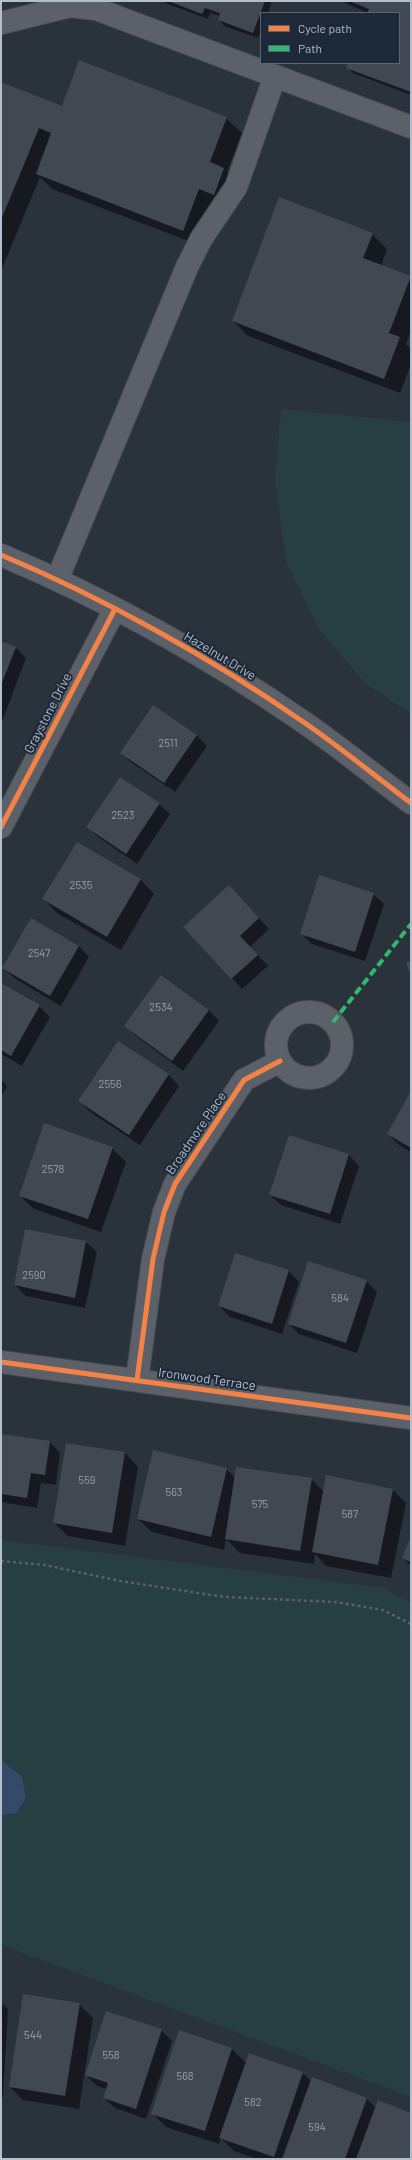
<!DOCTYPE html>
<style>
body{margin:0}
#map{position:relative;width:412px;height:2160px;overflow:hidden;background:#2a323c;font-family:Barlow,sans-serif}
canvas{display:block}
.frame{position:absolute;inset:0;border:2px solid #b5becd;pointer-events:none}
.legend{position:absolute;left:260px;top:12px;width:140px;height:52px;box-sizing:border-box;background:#1d2838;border:1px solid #5a6474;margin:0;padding:5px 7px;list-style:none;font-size:12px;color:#b5becd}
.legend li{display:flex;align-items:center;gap:8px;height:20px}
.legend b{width:20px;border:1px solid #5a6474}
</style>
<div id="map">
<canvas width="412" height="2160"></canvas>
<div class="frame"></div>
<ul class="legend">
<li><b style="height:5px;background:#f48246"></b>Cycle path</li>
<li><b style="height:5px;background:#33b770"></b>Path</li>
</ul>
</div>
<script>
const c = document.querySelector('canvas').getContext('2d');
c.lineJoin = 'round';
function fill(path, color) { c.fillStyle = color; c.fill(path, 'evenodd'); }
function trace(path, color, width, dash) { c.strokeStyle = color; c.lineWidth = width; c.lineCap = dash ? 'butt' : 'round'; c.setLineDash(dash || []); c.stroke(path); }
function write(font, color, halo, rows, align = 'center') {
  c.font = font + ' Barlow,sans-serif'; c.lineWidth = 4; c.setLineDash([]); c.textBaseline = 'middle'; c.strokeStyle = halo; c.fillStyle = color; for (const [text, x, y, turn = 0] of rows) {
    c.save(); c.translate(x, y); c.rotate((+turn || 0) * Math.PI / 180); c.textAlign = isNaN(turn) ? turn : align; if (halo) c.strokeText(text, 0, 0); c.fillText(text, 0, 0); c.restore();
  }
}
fill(new Path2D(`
 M 281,409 L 411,422 L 411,714 L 366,684 L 320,631 L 286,562 L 275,480 Z
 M 1,1540 L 385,1588 L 411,1603 L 411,2097 L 1,1945 Z`), '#273e43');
fill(new Path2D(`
 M 1,1760 L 22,1777 L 26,1798 L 16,1813 L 1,1815 Z`), '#354968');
fill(new Path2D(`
 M 160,1 L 272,1 L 268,13 L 261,13 L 261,31 L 258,38 L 224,26 L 219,20 L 220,16 L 210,13 L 208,19 Z
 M 341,1 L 411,1 L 411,95 L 353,73 L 348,67 L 349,63 L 399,63 L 399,13 L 368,13 Z
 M 1,83 L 62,107 L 226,118 L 242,133 L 227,172 L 239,184 L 199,245 L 52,189 L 40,177 L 1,271 Z
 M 372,234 L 387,249 L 381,266 L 411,277 L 411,330 L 406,344 L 411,349 L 411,364 L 400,393 L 248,336 L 233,321 Z
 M 1,642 L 15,647 L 26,658 L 3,719 L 1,719 Z
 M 153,706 L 197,736 L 207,746 L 175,792 L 132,763 L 121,753 Z
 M 120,778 L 159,804 L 170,814 L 137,864 L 98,837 L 88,827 Z
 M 77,843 L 141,880 L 154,894 L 121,950 L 57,913 L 44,899 Z
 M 373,894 L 384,904 L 365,961 L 312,944 L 301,933 Z
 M 239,897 L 269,929 L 250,947 L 268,966 L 242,989 L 232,978 Z
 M 79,946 L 89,957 L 61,1006 L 14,978 L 4,968 Z
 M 162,976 L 209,1010 L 219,1021 L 183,1071 L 136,1036 L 126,1026 Z
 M 1,984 L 39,1006 L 50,1017 L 22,1066 L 1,1054 Z
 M 119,1042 L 169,1075 L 179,1086 L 140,1145 L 90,1112 L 80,1101 Z
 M 1,1079 L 7,1086 L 1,1097 Z
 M 411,1093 L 411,1152 L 399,1145 L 388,1134 Z
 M 290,1136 L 349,1155 L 359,1166 L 340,1224 L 281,1205 L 270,1195 Z
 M 112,1148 L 126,1162 L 101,1232 L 34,1209 L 20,1196 Z
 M 26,1230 L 86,1242 L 97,1252 L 85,1308 L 26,1296 L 15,1285 Z
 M 236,1254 L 289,1271 L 299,1282 L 282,1334 L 230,1317 L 219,1306 Z
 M 366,1281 L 377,1292 L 357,1353 L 299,1334 L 289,1324 Z
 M 1,1435 L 50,1442 L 60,1453 L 56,1485 L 41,1483 L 37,1508 L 1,1502 Z
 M 125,1453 L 138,1467 L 125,1546 L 68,1536 L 54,1523 Z
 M 226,1469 L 236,1478 L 311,1479 L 324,1492 L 392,1489 L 406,1503 L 391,1578 L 326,1566 L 315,1554 L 314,1564 L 240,1553 L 226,1539 L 224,1550 L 152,1532 L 138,1519 Z
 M 411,1539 L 411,1566 L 403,1558 Z
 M 1,2002 L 8,2009 L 3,2097 L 1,2097 Z
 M 79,2004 L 93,2018 L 79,2109 L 23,2100 L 10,2087 Z
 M 161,2030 L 172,2041 L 146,2119 L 115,2108 L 104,2098 L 107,2089 L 97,2086 L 86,2075 Z
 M 232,2049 L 246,2063 L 303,2073 L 312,2082 L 313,2078 L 367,2099 L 376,2108 L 411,2114 L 411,2159 L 257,2159 L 234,2151 L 221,2138 L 219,2144 L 166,2127 L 153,2114 Z`), '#0007');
fill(new Path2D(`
 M 168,1 L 265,1 L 253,33 L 218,20 L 220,13 L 205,8 L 202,14 Z
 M 349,1 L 411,1 L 411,92 L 346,68 L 348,63 L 399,63 L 399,13 L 367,13 L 369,9 Z
 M 79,60 L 227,117 L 210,162 L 224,168 L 214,195 L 199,189 L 183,231 L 36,174 L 51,133 L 39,128 L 1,220 L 1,82 L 62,106 Z
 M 279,197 L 373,233 L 363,258 L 411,276 L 389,333 L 400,337 L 384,379 L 232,321 Z
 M 1,641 L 16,647 L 1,685 Z
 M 153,705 L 197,735 L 164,783 L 120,753 Z
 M 120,777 L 160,803 L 126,854 L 86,827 Z
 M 77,842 L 141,879 L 107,937 L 42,899 Z
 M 319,875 L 374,893 L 355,952 L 300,934 Z
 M 229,885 L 259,918 L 240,936 L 258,955 L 231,979 L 183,927 Z
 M 31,918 L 79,946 L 50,996 L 2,968 Z
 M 411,961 L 411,976 L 406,962 Z
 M 161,975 L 209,1010 L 172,1061 L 124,1026 Z
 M 1,983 L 40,1005 L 11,1056 L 1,1050 Z
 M 118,1041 L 169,1074 L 129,1135 L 78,1101 Z
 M 411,1091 L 411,1148 L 387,1134 Z
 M 44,1123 L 113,1147 L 88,1219 L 19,1196 Z
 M 289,1135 L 349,1154 L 330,1214 L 269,1195 Z
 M 25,1229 L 86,1241 L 75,1298 L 14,1285 Z
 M 235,1253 L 289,1270 L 272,1324 L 218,1306 Z
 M 308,1261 L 367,1280 L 346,1343 L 288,1324 Z
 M 1,1434 L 50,1441 L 45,1475 L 31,1473 L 27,1498 L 1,1494 Z
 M 66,1443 L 125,1452 L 112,1533 L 53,1523 Z
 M 153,1450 L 227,1468 L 211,1537 L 137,1519 Z
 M 236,1467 L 312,1478 L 300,1551 L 225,1539 Z
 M 326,1475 L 393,1489 L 378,1565 L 312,1552 Z
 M 411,1536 L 411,1562 L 402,1558 Z
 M 23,1994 L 80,2003 L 65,2096 L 9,2087 Z
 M 106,2011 L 162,2029 L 136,2109 L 103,2098 L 108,2083 L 85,2075 Z
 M 179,2030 L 232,2048 L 205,2131 L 151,2114 Z
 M 249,2053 L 303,2072 L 274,2157 L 219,2138 Z
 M 312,2077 L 367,2098 L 345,2159 L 282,2159 Z
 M 378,2100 L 411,2113 L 411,2159 L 356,2159 Z`), '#424852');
const minor = new Path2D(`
 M 1,23 L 70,6 L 96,9 L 411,127
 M 1,555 C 104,598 211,658 302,721 C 340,747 375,776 411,803
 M 57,580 L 187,267 L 201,239 L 236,187 L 275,76
 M 1,827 L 115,609
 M276 1045a33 33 0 1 1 66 0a33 33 0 1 1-66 0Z
 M 1,1362 L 411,1418
 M 137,1380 L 153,1259 L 164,1212 L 175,1184 L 244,1080 L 280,1061`);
trace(minor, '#494e56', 24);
trace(new Path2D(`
 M 1,1561 L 45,1565 L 120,1581 L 225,1597 L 336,1602 L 383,1610 L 411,1624`), '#596067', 2.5, [3, 3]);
trace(minor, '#5c6169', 22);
trace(new Path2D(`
 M 333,1022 L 411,924`), '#33b770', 4, [8, 4]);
trace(new Path2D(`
 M 1,555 C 104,598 211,658 302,721 C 340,747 375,776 411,803
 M 1,827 L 115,609
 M 1,1362 L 411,1418
 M 137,1380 L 153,1259 L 164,1212 L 175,1184 L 244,1080 L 280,1061`), '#f48246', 5);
write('11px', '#98a0ae', null, [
 ["2511",168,743],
 ["2523",123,815],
 ["2535",81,885],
 ["2547",39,953],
 ["2534",161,1007],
 ["2556",110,1084],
 ["2578",53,1169],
 ["2590",34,1275],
 ["584",340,1298],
 ["559",87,1480],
 ["563",174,1492],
 ["575",260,1504],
 ["587",350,1514],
 ["544",33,2035],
 ["558",111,2055],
 ["568",185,2076],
 ["582",253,2102],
 ["594",317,2127]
]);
write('13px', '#b5becd', '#1d2838', [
 ["Hazelnut Drive",220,656,31],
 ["Graystone Drive",48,713,-63],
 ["Broadmore Place",196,1133,-56],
 ["Ironwood Terrace",207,1379,8]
]);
</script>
